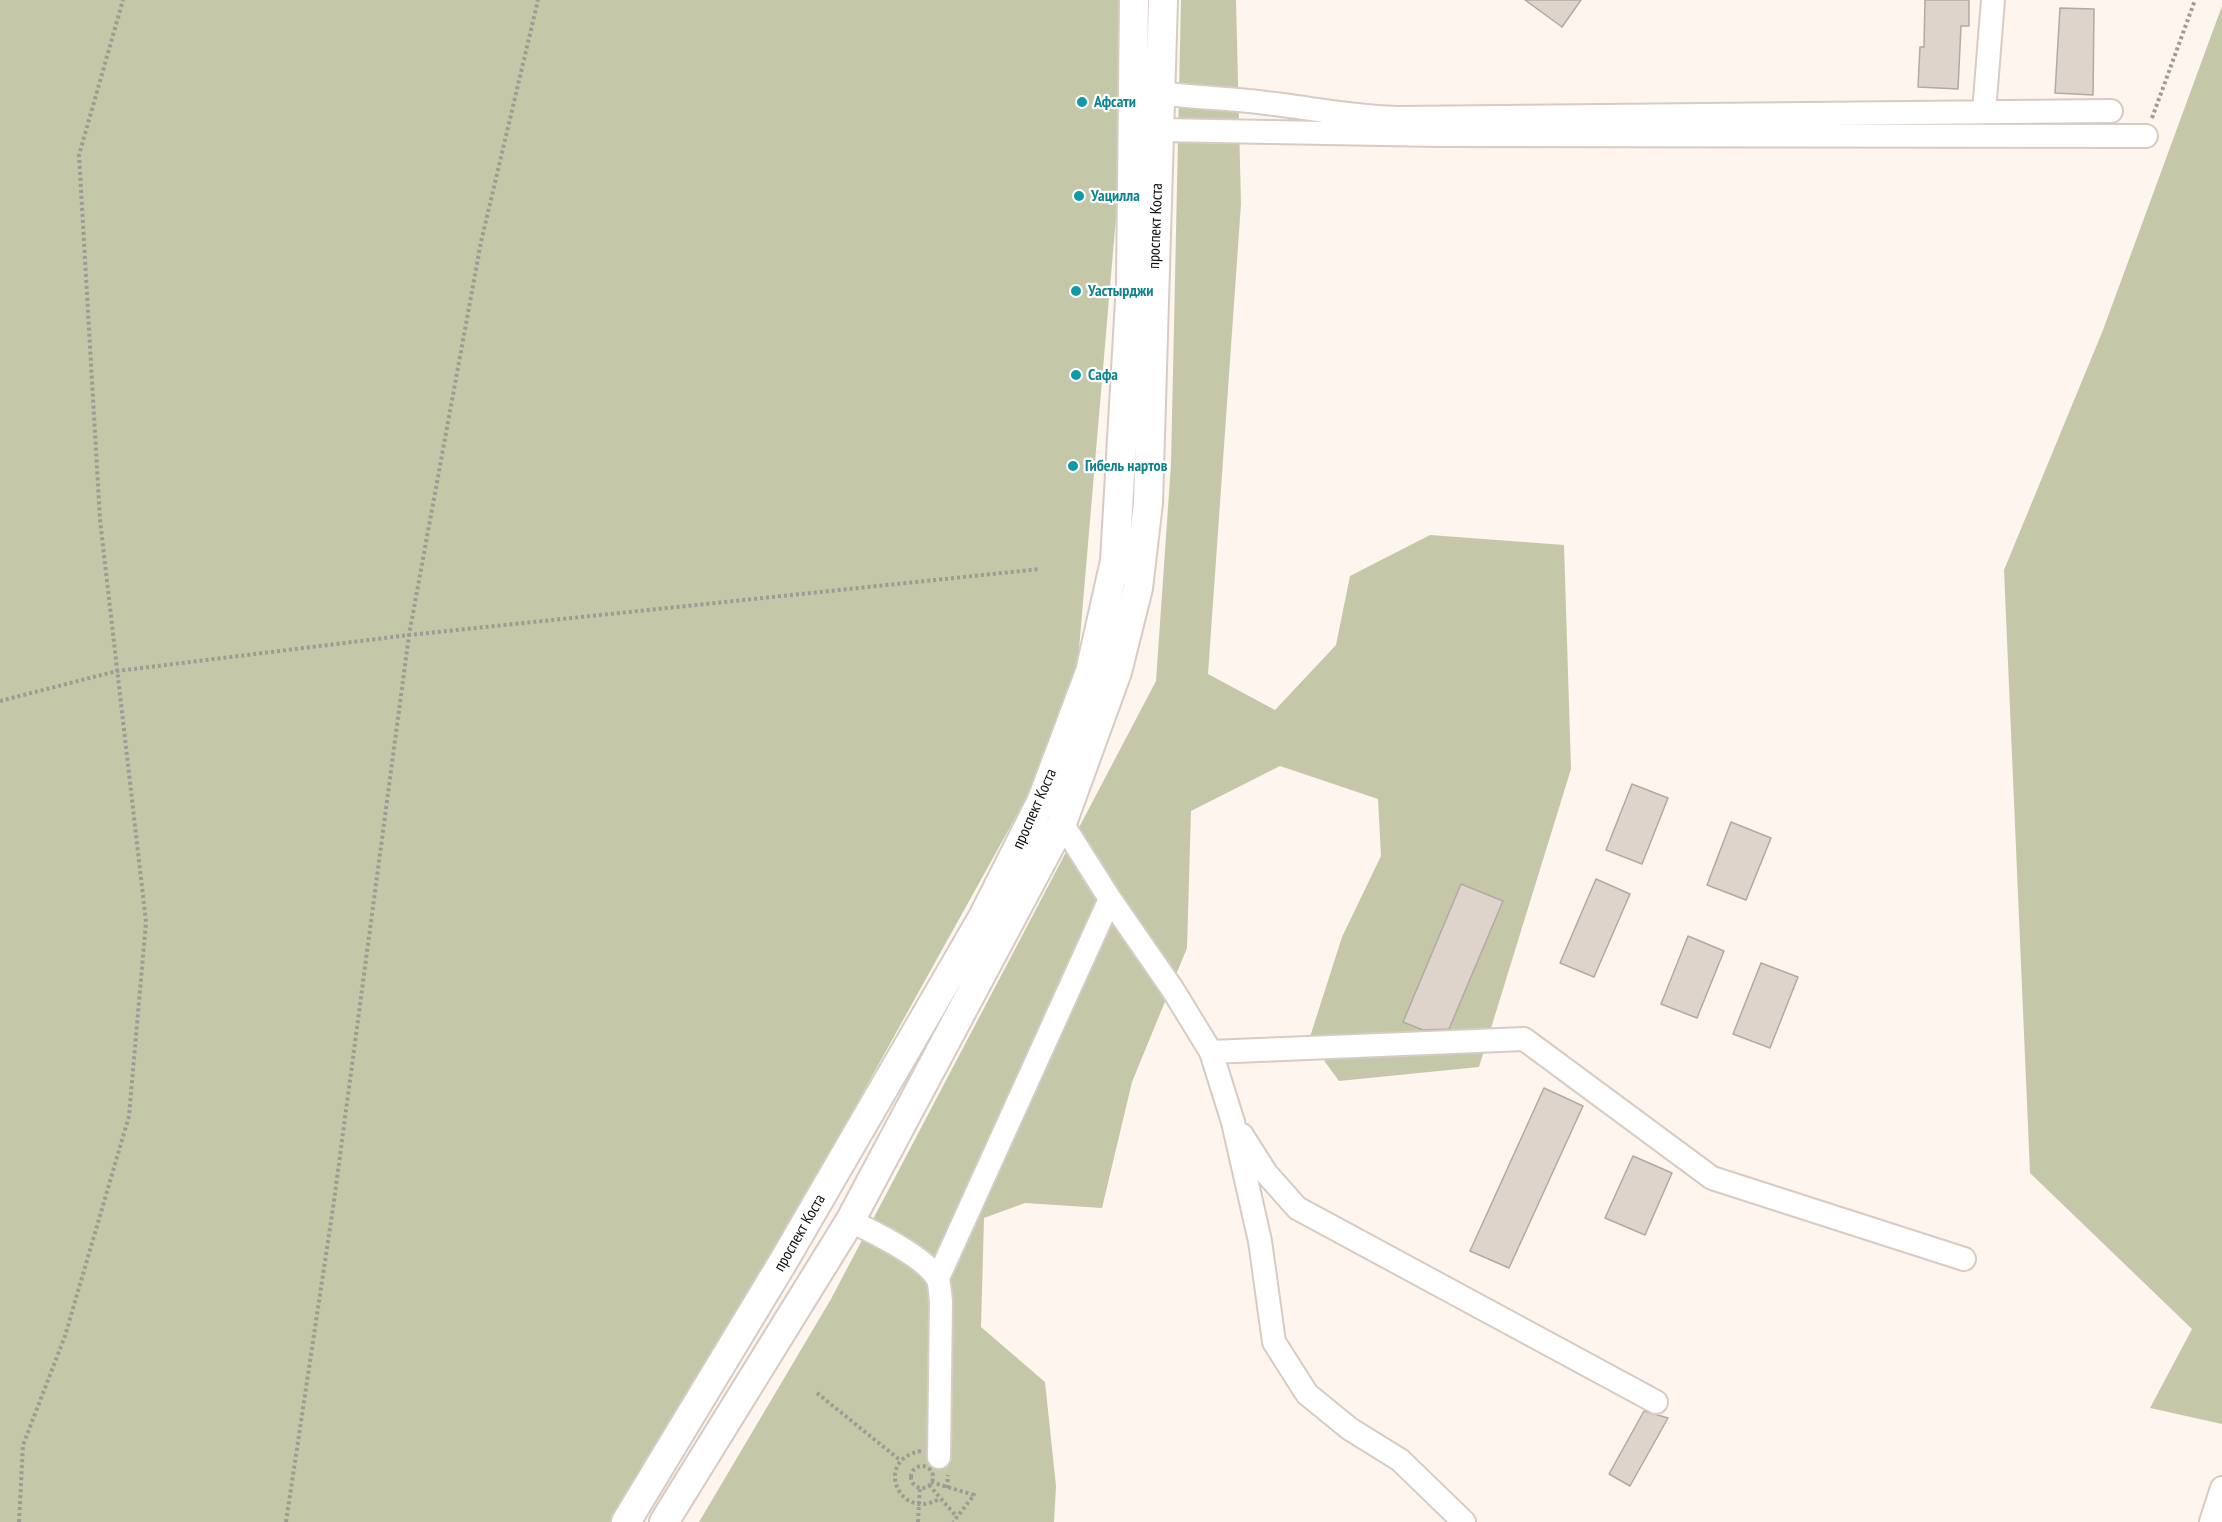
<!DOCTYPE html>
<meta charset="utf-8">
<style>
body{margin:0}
canvas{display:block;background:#fef5ee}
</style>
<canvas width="2222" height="1522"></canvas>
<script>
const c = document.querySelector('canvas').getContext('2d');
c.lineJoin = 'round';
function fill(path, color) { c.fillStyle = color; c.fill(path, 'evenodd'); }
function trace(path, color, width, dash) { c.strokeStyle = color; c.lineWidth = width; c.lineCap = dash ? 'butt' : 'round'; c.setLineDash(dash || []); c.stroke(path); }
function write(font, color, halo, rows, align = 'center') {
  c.font = font + ' "PT Sans Narrow",sans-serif'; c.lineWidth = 4.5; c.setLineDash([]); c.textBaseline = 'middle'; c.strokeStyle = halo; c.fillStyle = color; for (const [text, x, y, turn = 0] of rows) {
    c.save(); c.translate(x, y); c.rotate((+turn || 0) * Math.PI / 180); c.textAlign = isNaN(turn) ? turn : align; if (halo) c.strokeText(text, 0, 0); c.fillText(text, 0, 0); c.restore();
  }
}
fill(new Path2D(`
 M 0,0 L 1125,0 L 1120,170 L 1078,661 L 1029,793 L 785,1233 L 610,1522 L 0,1522 Z
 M 1181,0 L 1236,0 L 1241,204 L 1208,674 L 1275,710 L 1336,645 L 1350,576 L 1430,535 L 1564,545 L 1571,769 L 1479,1067 L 1339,1081 L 1309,1040 L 1342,937 L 1381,856 L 1378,799 L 1280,766 L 1191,811 L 1187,948 L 1132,1082 L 1102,1208 L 1025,1203 L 984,1218 L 981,1327 L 1045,1382 L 1056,1486 L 1054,1522 L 699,1522 L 831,1299 L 1156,681 L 1171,464 Z
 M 2222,6 L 2222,1424 L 2150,1408 L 2192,1329 L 2030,1173 L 2004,570 L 2103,330 Z`), '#c4c8a8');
const building = new Path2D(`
 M 1525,0 L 1581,0 L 1562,27 Z
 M 1925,0 L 1969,0 L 1969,26 L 1961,26 L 1958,89 L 1918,87 L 1920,47 L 1924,47 Z
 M 2060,8 L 2094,9 L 2093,95 L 2055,93 Z
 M 1632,784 L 1668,798 L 1642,864 L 1606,850 Z
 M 1731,822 L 1771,838 L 1746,900 L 1707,885 Z
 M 1596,879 L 1630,894 L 1594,977 L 1560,963 Z
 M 1461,884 L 1503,901 L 1449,1029 L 1423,1030 L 1403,1022 Z
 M 1688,936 L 1724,951 L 1697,1018 L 1661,1004 Z
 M 1761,963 L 1798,977 L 1770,1048 L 1733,1034 Z
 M 1544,1088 L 1583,1106 L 1509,1268 L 1470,1251 Z
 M 1633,1156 L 1672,1173 L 1645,1235 L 1605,1218 Z
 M 1644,1411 L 1668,1418 L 1630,1486 L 1609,1474 Z`);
fill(building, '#dfd4cc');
trace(building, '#b4a9a1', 1.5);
const minor = new Path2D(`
 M 1160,93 C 1195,98 1230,98 1266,103 C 1310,108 1354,117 1399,118 L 2111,111
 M 1984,112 L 1993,0
 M 1159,130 L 1439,135 L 2146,136
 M 1110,899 L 1173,990 L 1211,1052 L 1233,1122 L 1260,1241 L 1274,1342 L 1307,1394 L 1350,1429 L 1400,1460 L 1464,1522
 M 1211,1052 L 1524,1039 L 1712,1178 L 1964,1259
 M 1242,1135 L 1266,1173 L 1297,1208 L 1656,1402
 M 850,1221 C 872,1231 925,1257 937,1278 C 940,1283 940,1294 941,1301 L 939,1457
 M 938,1278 L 1110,899 L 1062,823
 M 2211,1522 L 2222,1488`);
const major = new Path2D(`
 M 626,1522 L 783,1262 L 983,917 L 1042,800 L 1090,672 L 1115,561 L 1131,283 L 1134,0
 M 664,1522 L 850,1221 L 1062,823 L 1117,672 L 1138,588 L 1148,503 L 1163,0`);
trace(minor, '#d7cbc3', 26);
trace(major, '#d7cbc3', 32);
trace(new Path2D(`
 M 2152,118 L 2195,0
 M 0,701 L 117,671 L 409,635 L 1040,569
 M 817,1393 L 901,1461
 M 921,1451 C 872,1460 900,1522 939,1499
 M911 1477a11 11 0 1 1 22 0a11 11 0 1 1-22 0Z
 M 931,1482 L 974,1495 L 953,1522
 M 929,1485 L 956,1516
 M 947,1488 L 948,1475
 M 19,1522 L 23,1445 L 65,1336 L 129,1116 L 146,922 L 100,520 L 79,155 L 123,0
 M 286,1522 L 334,1201 L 409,635 L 481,242 L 538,0
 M 918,1522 L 920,1487`), '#a19994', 4, [3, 3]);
trace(minor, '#fff', 22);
trace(major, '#fff', 28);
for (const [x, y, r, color] of [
 [1082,102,6,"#0f9aa8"],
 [1079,196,6,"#0f9aa8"],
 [1076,291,6,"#0f9aa8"],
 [1076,375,6,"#0f9aa8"],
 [1073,466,6,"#0f9aa8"]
]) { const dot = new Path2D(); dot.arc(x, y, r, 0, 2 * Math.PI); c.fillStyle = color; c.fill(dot); trace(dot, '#fff', 2); }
write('bold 16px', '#0d838f', '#fff', [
 ["Афсати",1094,102],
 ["Уацилла",1091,196],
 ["Уастырджи",1088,291],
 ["Сафа",1088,375],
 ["Гибель нартов",1085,466]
], 'left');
write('16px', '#0f0b08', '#fff', [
 ["проспект Коста",1156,226,-88],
 ["проспект Коста",1035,809,-66],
 ["проспект Коста",800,1233,-60]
]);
</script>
